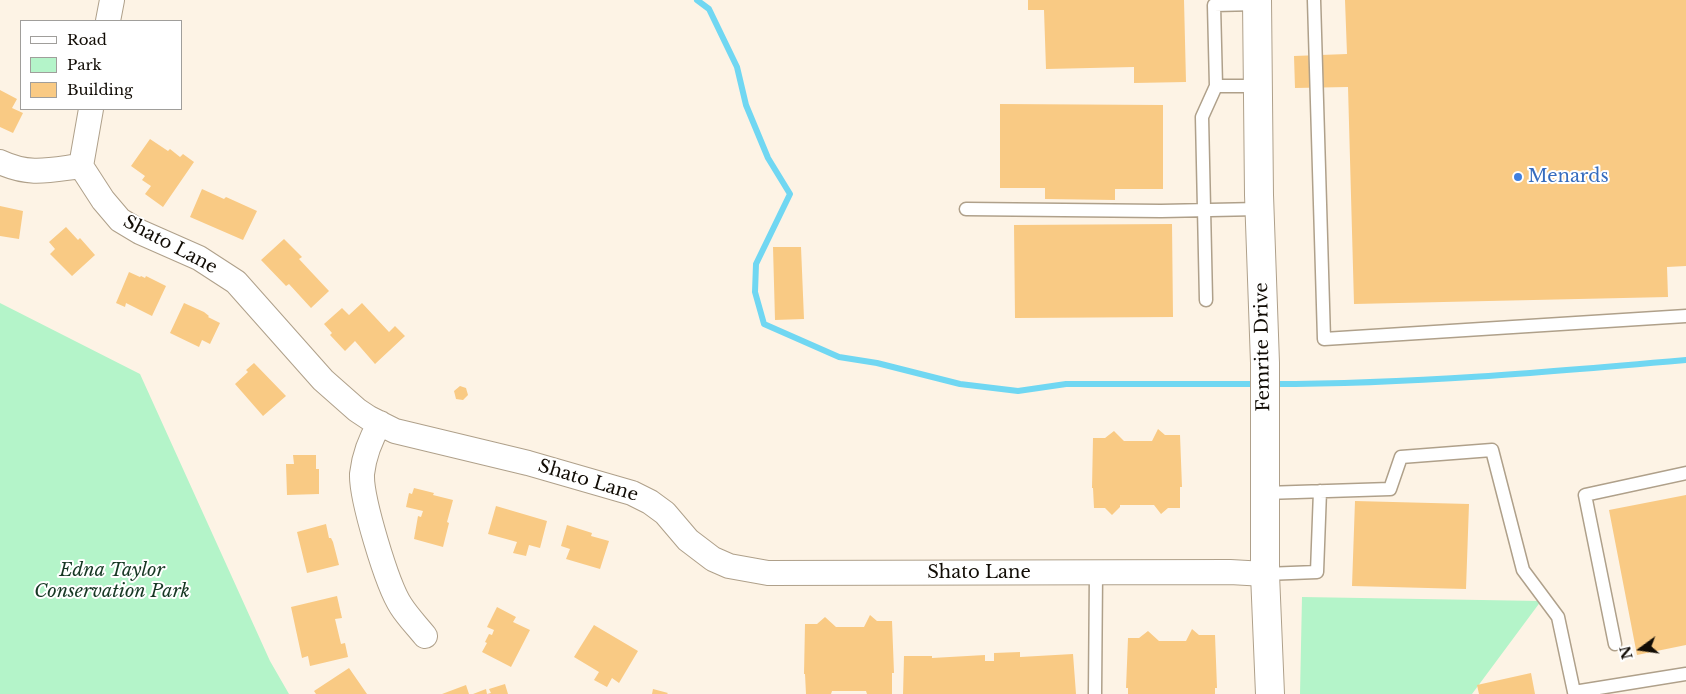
<!DOCTYPE html>
<style>
body{margin:0}
#map{position:relative;width:1686px;height:694px;overflow:hidden;background:#fdf3e5;font-family:"Libre Baskerville",serif}
canvas{display:block}
.legend{position:absolute;left:20px;top:20px;width:162px;height:90px;box-sizing:border-box;background:#fff;border:1px solid #a09e9b;margin:0;padding:6px 9px;list-style:none;font-size:15px;color:#110c05}
.legend li{display:flex;align-items:center;gap:10px;height:25px}
.legend b{width:25px;border:1px solid #a09e9b}
.north{position:absolute;left:1616px;top:624px;width:50px;height:50px;-webkit-text-stroke:4px #fff;paint-order:stroke;rotate:256deg;font-size:14px;font-weight:700;line-height:20px;text-align:center;color:#110c05}
.north::after{content:'';display:block;margin:auto;width:18px;height:22px;background:#110c05;clip-path:polygon(50% 0,100% 100%,50% 72%,0 100%)}
</style>
<div id="map">
<canvas width="1686" height="694"></canvas>
<ul class="legend">
<li><b style="height:6px;background:#fff"></b>Road</li>
<li><b style="height:14px;background:#b4f4c9"></b>Park</li>
<li><b style="height:14px;background:#f9ca84"></b>Building</li>
</ul>
<div class="north">N</div>
</div>
<script>
const c = document.querySelector('canvas').getContext('2d');
c.lineJoin = 'round';
function fill(path, color) { c.fillStyle = color; c.fill(path, 'evenodd'); }
function trace(path, color, width, dash) { c.strokeStyle = color; c.lineWidth = width; c.lineCap = dash ? 'butt' : 'round'; c.setLineDash(dash || []); c.stroke(path); }
function write(font, color, halo, rows, align = 'center') {
  c.font = font + ' "Libre Baskerville",serif'; c.lineWidth = 4; c.setLineDash([]); c.textBaseline = 'middle'; c.strokeStyle = halo; c.fillStyle = color; for (const [text, x, y, turn = 0] of rows) {
    c.save(); c.translate(x, y); c.rotate((+turn || 0) * Math.PI / 180); c.textAlign = isNaN(turn) ? turn : align; if (halo) c.strokeText(text, 0, 0); c.fillText(text, 0, 0); c.restore();
  }
}
fill(new Path2D(`
 M 0,303 L 140,374 L 270,661 L 289,694 L 0,694 Z
 M 1302,597 L 1541,601 L 1472,694 L 1300,694 Z`), '#b4f4c9');
trace(new Path2D(`
 M 697,0 L 709,9 L 737,67 L 746,105 L 768,158 L 790,194 L 756,264 L 755,292 L 764,324 L 839,357 L 877,363 L 960,384 L 1018,391 L 1066,384 L 1260,384
 M 1272,384 C 1410,384 1549,372 1686,360`), '#70d7f2', 6);
fill(new Path2D(`
 M 1028,0 L 1184,0 L 1186,82 L 1134,83 L 1134,67 L 1046,69 L 1044,10 L 1028,10 Z
 M 1345,0 L 1686,0 L 1686,266 L 1667,267 L 1668,297 L 1354,304 L 1348,87 L 1295,88 L 1294,56 L 1347,54 Z
 M 0,90 L 17,99 L 12,108 L 23,113 L 13,133 L 0,127 Z
 M 1000,104 L 1163,105 L 1163,189 L 1115,189 L 1115,200 L 1045,199 L 1045,188 L 1000,188 Z
 M 150,139 L 168,151 L 170,149 L 180,157 L 183,154 L 194,162 L 163,207 L 145,194 L 151,186 L 142,180 L 145,176 L 131,166 Z
 M 202,189 L 224,199 L 226,197 L 257,211 L 243,240 L 190,217 Z
 M 0,206 L 23,211 L 19,239 L 0,236 Z
 M 1172,224 L 1173,317 L 1015,318 L 1014,225 Z
 M 66,227 L 78,240 L 80,238 L 95,255 L 72,276 L 50,254 L 55,249 L 49,242 Z
 M 284,239 L 302,257 L 299,259 L 329,291 L 311,308 L 289,284 L 286,286 L 261,260 Z
 M 773,247 L 801,247 L 804,319 L 775,320 Z
 M 129,272 L 140,277 L 141,276 L 145,278 L 146,276 L 166,286 L 152,316 L 126,303 L 125,307 L 116,303 Z
 M 184,303 L 204,312 L 209,316 L 208,317 L 220,323 L 210,344 L 202,340 L 199,347 L 170,333 Z
 M 362,303 L 389,332 L 395,326 L 405,336 L 375,364 L 355,341 L 345,351 L 330,335 L 332,333 L 324,324 L 342,308 L 349,315 Z
 M 254,363 L 286,396 L 263,416 L 235,384 L 248,372 L 246,370 Z
 M 460,386 L 466,388 L 468,395 L 463,400 L 456,399 L 454,391 Z
 M 1158,429 L 1165,435 L 1180,435 L 1182,487 L 1180,487 L 1180,508 L 1168,508 L 1161,514 L 1154,505 L 1120,505 L 1120,507 L 1112,515 L 1105,508 L 1094,508 L 1093,488 L 1092,488 L 1093,438 L 1105,438 L 1114,431 L 1124,441 L 1152,441 Z
 M 293,455 L 316,455 L 316,469 L 319,469 L 319,494 L 287,495 L 286,464 L 294,464 Z
 M 414,488 L 434,493 L 433,495 L 453,500 L 447,522 L 449,523 L 443,547 L 414,539 L 418,516 L 421,517 L 423,511 L 406,507 L 409,493 L 412,494 Z
 M 1686,495 L 1686,645 L 1637,655 L 1609,510 Z
 M 1355,501 L 1469,504 L 1466,589 L 1352,586 Z
 M 496,506 L 547,521 L 540,548 L 529,545 L 526,556 L 513,553 L 517,542 L 488,534 Z
 M 326,524 L 329,538 L 331,538 L 333,542 L 339,565 L 307,573 L 297,532 Z
 M 567,525 L 592,533 L 591,536 L 609,541 L 600,569 L 566,559 L 570,549 L 561,546 Z
 M 337,596 L 342,618 L 335,619 L 341,644 L 345,643 L 348,657 L 310,666 L 308,656 L 302,658 L 291,607 Z
 M 497,607 L 516,617 L 513,622 L 530,630 L 511,667 L 482,652 L 487,643 L 485,642 L 489,634 L 492,635 L 494,630 L 487,627 Z
 M 870,615 L 877,621 L 892,621 L 894,673 L 892,673 L 892,694 L 867,694 L 866,691 L 832,691 L 831,694 L 806,694 L 805,674 L 804,674 L 805,624 L 817,624 L 825,617 L 836,627 L 864,627 Z
 M 594,625 L 638,651 L 619,683 L 612,678 L 607,687 L 594,680 L 599,672 L 574,657 Z
 M 1192,629 L 1199,635 L 1215,635 L 1217,688 L 1215,688 L 1215,694 L 1128,694 L 1128,688 L 1126,688 L 1128,638 L 1139,638 L 1148,631 L 1159,641 L 1186,641 Z
 M 1020,652 L 1020,657 L 1073,654 L 1076,694 L 903,694 L 904,656 L 932,656 L 932,658 L 985,655 L 985,661 L 994,661 L 994,653 Z
 M 349,668 L 367,694 L 316,694 L 314,691 Z
 M 1531,673 L 1535,694 L 1479,694 L 1477,685 Z
 M 505,684 L 508,694 L 473,694 L 486,689 L 487,694 L 491,693 L 489,689 Z
 M 466,685 L 469,694 L 442,694 Z
 M 653,689 L 668,693 L 667,694 L 652,694 Z`), '#f9ca84');
const lane = new Path2D(`
 M 1314,0 L 1324,339 L 1686,316
 M 1216,86 L 1258,86
 M 966,209 L 1161,211 L 1259,209
 M 1206,300 L 1202,117 L 1216,86 L 1214,5 L 1257,4
 M 1265,493 L 1390,489 L 1401,457 L 1492,450 L 1523,570 L 1558,617 L 1574,692 L 1686,674
 M 1265,574 L 1317,572 L 1320,491
 M 1615,644 L 1585,495 L 1686,473
 M 1095,694 L 1096,573`);
const street = new Path2D(`
 M 108,21 L 112,0
 M 91,109 L 81,166 L 103,200 L 120,220 L 140,232 L 199,258 L 236,282 L 323,380 L 357,410 L 369,418 L 395,431 L 528,463 L 632,493 L 650,502 L 665,513 L 688,540 L 713,559 L 729,566 L 768,573 L 1230,572 L 1265,574
 M 0,162 C 30,176 49,170 81,166
 M 380,423 C 371,438 364,456 362,474 C 361,498 387,585 401,606 C 408,617 417,626 425,636`);
const secondary = new Path2D(`
 M 1257,0 L 1259,195 L 1265,363 L 1265,574 L 1270,694`);
trace(lane, '#afa08a', 15);
trace(street, '#afa08a', 26);
trace(secondary, '#afa08a', 30);
trace(lane, '#fff', 12);
trace(street, '#fff', 24);
trace(secondary, '#fff', 28);
for (const [x, y, r, color] of [
 [1518,177,5,"#3f7fe0"]
]) { const dot = new Path2D(); dot.arc(x, y, r, 0, 2 * Math.PI); c.fillStyle = color; c.fill(dot); trace(dot, '#fff', 2); }
write('18px', '#366cbe', '#fff', [
 ["Menards",1528,177]
], 'left');
write('18px', '#110c05', '#fff', [
 ["Shato Lane",170,245,28],
 ["Femrite Drive",1263,347,-91],
 ["Shato Lane",588,481,17],
 ["Shato Lane",979,573]
]);
write('italic 18px', '#163723', '#fff', [
 ["Edna Taylor",112,571],
 ["Conservation Park",112,592]
]);
</script>
